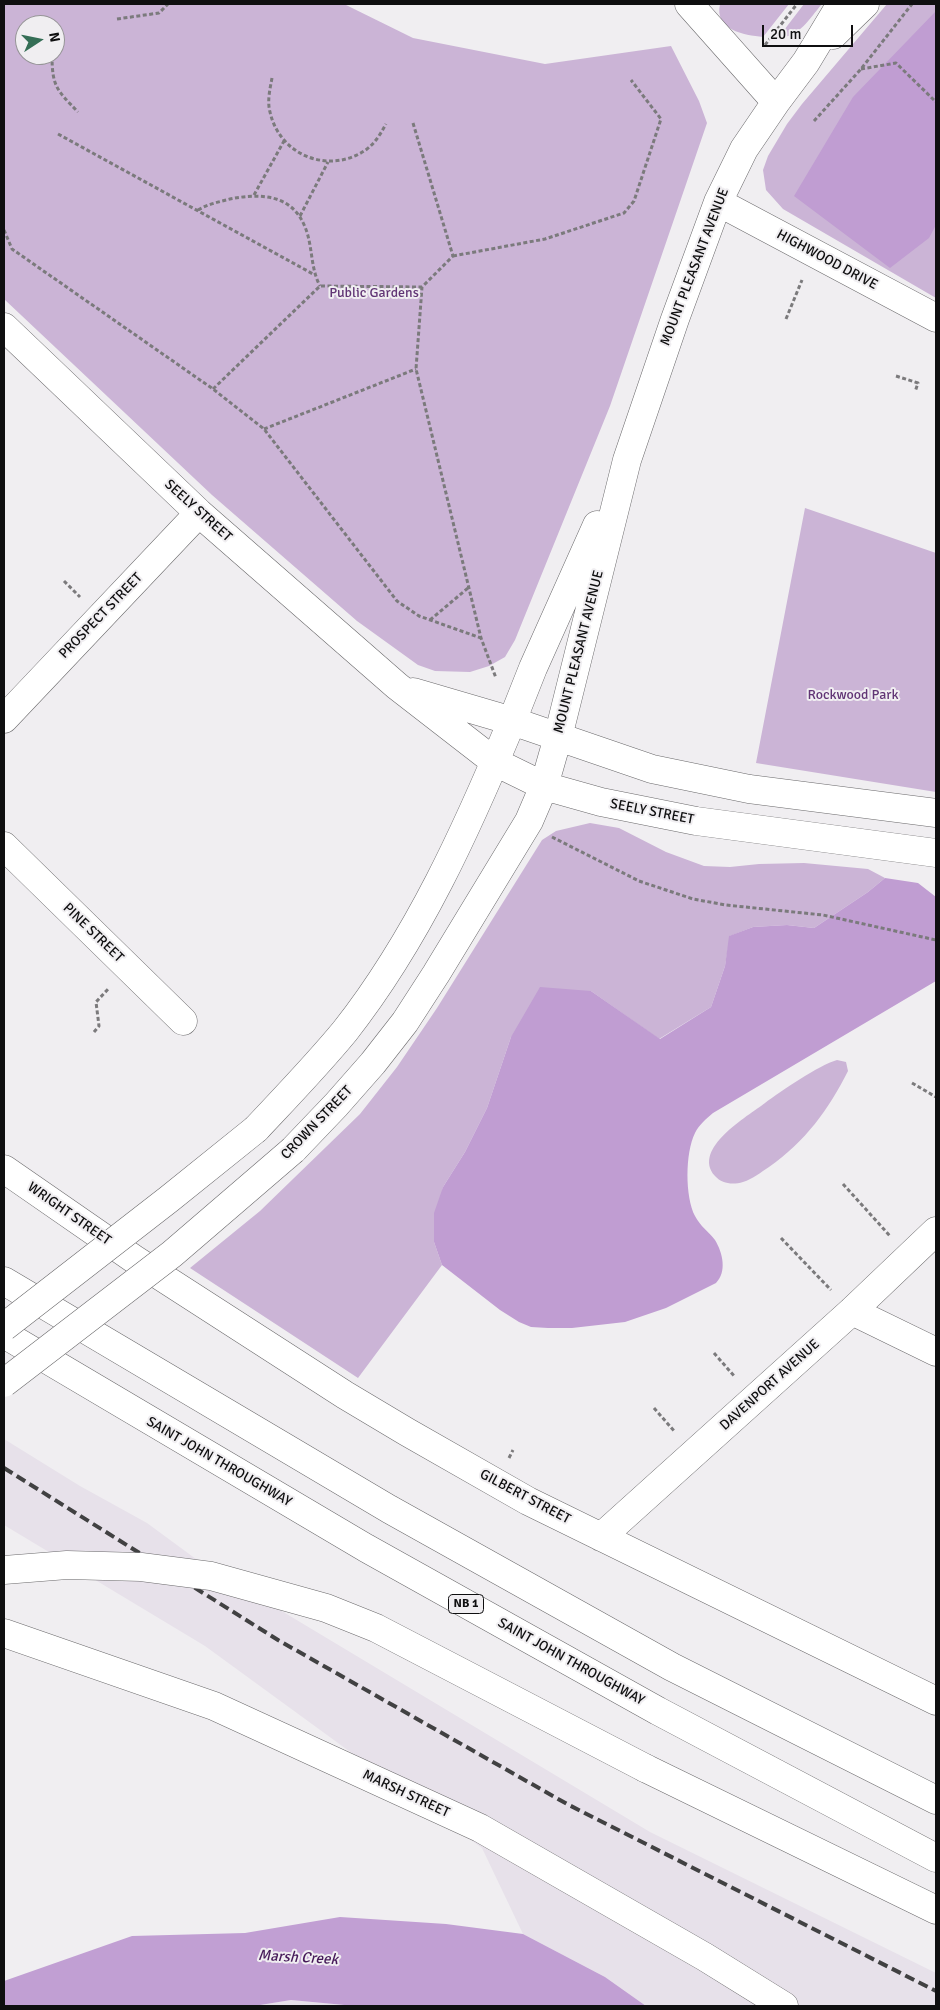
<!DOCTYPE html>
<style>
body{margin:0}
#map{position:relative;width:940px;height:2010px;overflow:hidden;background:#f0eef1;font-family:Signika,sans-serif}
canvas{display:block}
.frame{position:absolute;inset:0;border:5px solid #0f0f10;pointer-events:none}
.north{position:absolute;left:15px;top:15px;width:50px;height:50px;box-sizing:border-box;background:#f0eef1;border:1px solid #969597;border-radius:50%;rotate:79deg;font-size:14px;font-weight:700;line-height:20px;text-align:center;color:#0f0f10}
.north::after{content:'';display:block;margin:auto;width:18px;height:22px;background:#356e56;clip-path:polygon(50% 0,100% 100%,50% 72%,0 100%)}
.scale{position:absolute;left:762px;top:25px;width:91px;height:22px;box-sizing:border-box;border:2px solid #0f0f10;border-top:0;padding-left:6px;font-size:15px;line-height:18px;white-space:nowrap;color:#0f0f10;-webkit-text-stroke:4px #f0eef1;paint-order:stroke}
</style>
<div id="map">
<canvas width="940" height="2010"></canvas>
<div class="frame"></div>
<div class="north">N</div>
<div class="scale">20 m</div>
</div>
<script>
const c = document.querySelector('canvas').getContext('2d');
c.lineJoin = 'round';
function fill(path, color) { c.fillStyle = color; c.fill(path, 'evenodd'); }
function trace(path, color, width, dash) { c.strokeStyle = color; c.lineWidth = width; c.lineCap = dash ? 'butt' : 'round'; c.setLineDash(dash || []); c.stroke(path); }
function write(font, color, halo, rows, align = 'center') {
  c.font = font + ' Signika,sans-serif'; c.lineWidth = 4; c.setLineDash([]); c.textBaseline = 'middle'; c.strokeStyle = halo; c.fillStyle = color; for (const [text, x, y, turn = 0] of rows) {
    c.save(); c.translate(x, y); c.rotate((+turn || 0) * Math.PI / 180); c.textAlign = isNaN(turn) ? turn : align; if (halo) c.strokeText(text, 0, 0); c.fillText(text, 0, 0); c.restore();
  }
}
fill(new Path2D(`
 M 4,1439 L 80,1486 L 147,1523 L 200,1562 L 650,1832 L 936,1973 L 936,2006 L 646,2006 L 605,1977 L 523,1934 L 482,1848 L 205,1646 L 4,1525 Z
 M 291,2000 L 355,2006 L 254,2006 Z`), '#e7e1ea');
fill(new Path2D(`
 M 4,4 L 344,4 L 413,38 L 545,64 L 671,46 L 699,101 L 707,123 L 610,406 L 515,640 L 505,657 L 489,666 L 470,672 L 435,671 L 418,665 L 357,621 L 212,495 L 4,299 ZM 25,25 L 55,25 L 55,55 L 25,55 Z
 M 720,4 L 789,4 L 763,37 C 744,35 714,30 720,4 Z
 M 804,4 L 822,4 C 809,19 800,37 778,38 Z
 M 887,4 L 936,4 L 936,298 L 783,209 L 766,190 L 763,170 L 768,156 L 787,124 L 802,104 Z
 M 805,508 L 936,553 L 936,792 L 756,763 Z
 M 590,823 L 619,828 L 666,852 L 704,866 L 730,867 L 759,864 L 804,863 L 868,869 L 885,878 L 868,892 L 814,928 L 787,925 L 753,927 L 730,936 L 725,966 L 711,1007 L 659,1039 L 591,991 L 511,1037 L 487,1108 L 465,1152 L 443,1187 L 434,1242 L 442,1265 L 358,1378 L 190,1268 L 260,1211 L 360,1114 L 397,1067 L 437,1008 L 542,840 L 556,831 Z
 M 837,1060 L 846,1062 L 848,1071 C 829,1109 805,1142 769,1167 C 761,1172 753,1179 743,1182 C 733,1185 722,1184 715,1176 C 691,1149 748,1116 765,1103 C 781,1091 819,1065 837,1060 Z`), '#cbb4d6');
fill(new Path2D(`
 M 936,11 L 936,225 L 929,238 L 890,268 L 794,196 L 853,97 Z
 M 885,878 L 918,883 L 936,897 L 936,981 L 713,1113 C 706,1119 699,1125 695,1133 C 685,1153 685,1197 695,1216 C 700,1226 709,1232 715,1240 C 723,1253 727,1272 716,1283 L 666,1308 L 625,1322 L 572,1328 L 548,1328 L 531,1327 L 519,1322 L 500,1310 L 442,1265 L 434,1242 L 434,1213 L 443,1187 L 465,1152 L 487,1108 L 511,1037 L 540,987 L 591,991 L 660,1039 L 711,1007 L 725,966 L 729,936 L 753,927 L 787,925 L 814,928 L 868,892 Z`), '#c09dd2');
fill(new Path2D(`
 M 340,1917 L 446,1924 L 523,1934 L 605,1977 L 646,2006 L 355,2006 L 291,2000 L 254,2006 L 4,2006 L 4,1981 L 132,1936 L 245,1933 Z`), '#c19fd3');
const minor = new Path2D(`
 M 689,4 L 776,102
 M 833,35 L 865,4
 M 718,202 L 936,318
 M 4,327 L 199,513 L 397,686 L 495,762
 M 413,692 L 512,721 L 533,668 L 597,525
 M 4,719 L 199,513
 M 558,737 L 627,460 L 675,319 L 718,202 L 744,149 L 776,102 L 806,62 L 841,4
 M 4,846 L 183,1021
 M 4,1169 L 134,1259 L 345,1395 L 407,1432 L 528,1501 L 936,1701
 M 852,1311 L 936,1352
 M 601,1537 L 852,1311 L 936,1231
 M 4,1633 L 214,1706 L 480,1828 L 705,1957 L 784,2006`);
const major = new Path2D(`
 M 495,762 L 544,786 L 601,802 L 696,821 L 936,853
 M 256,1129 C 286,1097 317,1065 345,1031 C 418,938 467,829 512,721 L 652,769 L 749,789 L 936,813
 M 293,1150 L 336,1105 L 373,1063 L 405,1022 L 436,974 L 529,821 L 544,786 L 558,737`);
const highway = new Path2D(`
 M 4,1281 L 389,1509 L 672,1667 L 936,1800
 M 4,1334 L 366,1548 L 658,1711 L 936,1858
 M 645,1768 L 936,1910`);
trace(minor, '#6a696b', 29);
trace(major, '#6a696b', 29);
trace(highway, '#6a696b', 29);
trace(new Path2D(`
 M 117,19 L 159,13 L 168,4
 M 765,45 L 797,4
 M 52,55 C 52,87 57,90 78,112
 M 861,69 L 896,63 L 936,102
 M 272,78 C 270,89 267,101 270,112 C 280,157 331,175 367,149 C 376,142 381,133 386,124
 M 814,121 L 861,69 L 912,4
 M 413,123 L 453,256 L 422,287 L 416,369 L 481,638 L 496,678
 M 58,134 L 313,274
 M 254,195 L 284,141
 M 198,210 C 208,204 219,202 230,199 C 260,193 292,194 305,227 C 313,246 310,267 320,286
 M 300,216 L 328,162
 M 4,230 L 12,249 L 213,389 L 264,429 L 397,601 L 419,616 L 481,638
 M 453,256 L 545,239 L 624,213 L 634,201 L 661,119 L 631,80
 M 786,319 L 802,280
 M 896,376 L 918,383 L 915,392
 M 213,389 L 320,286 L 422,287
 M 264,429 L 416,369
 M 64,581 L 80,597
 M 430,620 L 468,588
 M 552,837 L 639,881 L 693,899 L 726,905 L 823,915 L 936,940
 M 94,1032 L 99,1026 L 96,1002 L 109,988
 M 912,1083 L 936,1097
 M 843,1184 L 890,1236
 M 781,1238 L 831,1290
 M 714,1353 L 735,1377
 M 654,1408 L 675,1432
 M 509,1458 L 513,1450`), '#7b7a7c', 3, [4, 2.5]);
trace(minor, '#fff', 28);
trace(major, '#fff', 28);
trace(highway, '#fff', 28);
trace(new Path2D(`
 M 4,1468 L 278,1640 L 567,1804 L 936,1991`), '#414142', 4, [10, 5]);
const majorBridge = new Path2D(`
 M 4,1327 L 169,1199 L 256,1129
 M 4,1383 L 172,1254 L 293,1150`);
const highwayBridge = new Path2D(`
 M 4,1570 L 67,1565 L 141,1567 L 211,1576 L 326,1608 L 376,1628 L 645,1768`);
trace(majorBridge, '#6a696b', 29, []);
trace(highwayBridge, '#6a696b', 29, []);
trace(majorBridge, '#fff', 28);
trace(highwayBridge, '#fff', 28);
for (const [x, y, w] of [
 [466,1604,35]
]) { const box = new Path2D(); box.roundRect(x - w / 2, y - 9.5, w, 19, 4); c.fillStyle = '#f0eef1'; c.fill(box); trace(box, '#0f0f10', 1); }
write('bold 12px', '#0f0f10', null, [
 ["NB 1",466,1604]
]);
write('14px', '#0f0f10', '#f0eef1', [
 ["HIGHWOOD DRIVE",827,260,28],
 ["MOUNT PLEASANT AVENUE",695,267,-69],
 ["SEELY STREET",198,511,42],
 ["PROSPECT STREET",101,616,-46],
 ["MOUNT PLEASANT AVENUE",579,652,-76],
 ["SEELY STREET",652,812,11],
 ["PINE STREET",93,933,44],
 ["CROWN STREET",317,1123,-46],
 ["WRIGHT STREET",69,1214,35],
 ["DAVENPORT AVENUE",770,1385,-42],
 ["SAINT JOHN THROUGHWAY",219,1462,30],
 ["GILBERT STREET",525,1497,28],
 ["SAINT JOHN THROUGHWAY",571,1662,29],
 ["MARSH STREET",406,1794,25]
]);
write('14px', '#613575', '#f0eef1', [
 ["Public Gardens",374,293],
 ["Rockwood Park",853,695]
]);
write('italic 15px', '#461a59', '#f0eef1', [
 ["Marsh Creek",298,1958,3]
]);
</script>
